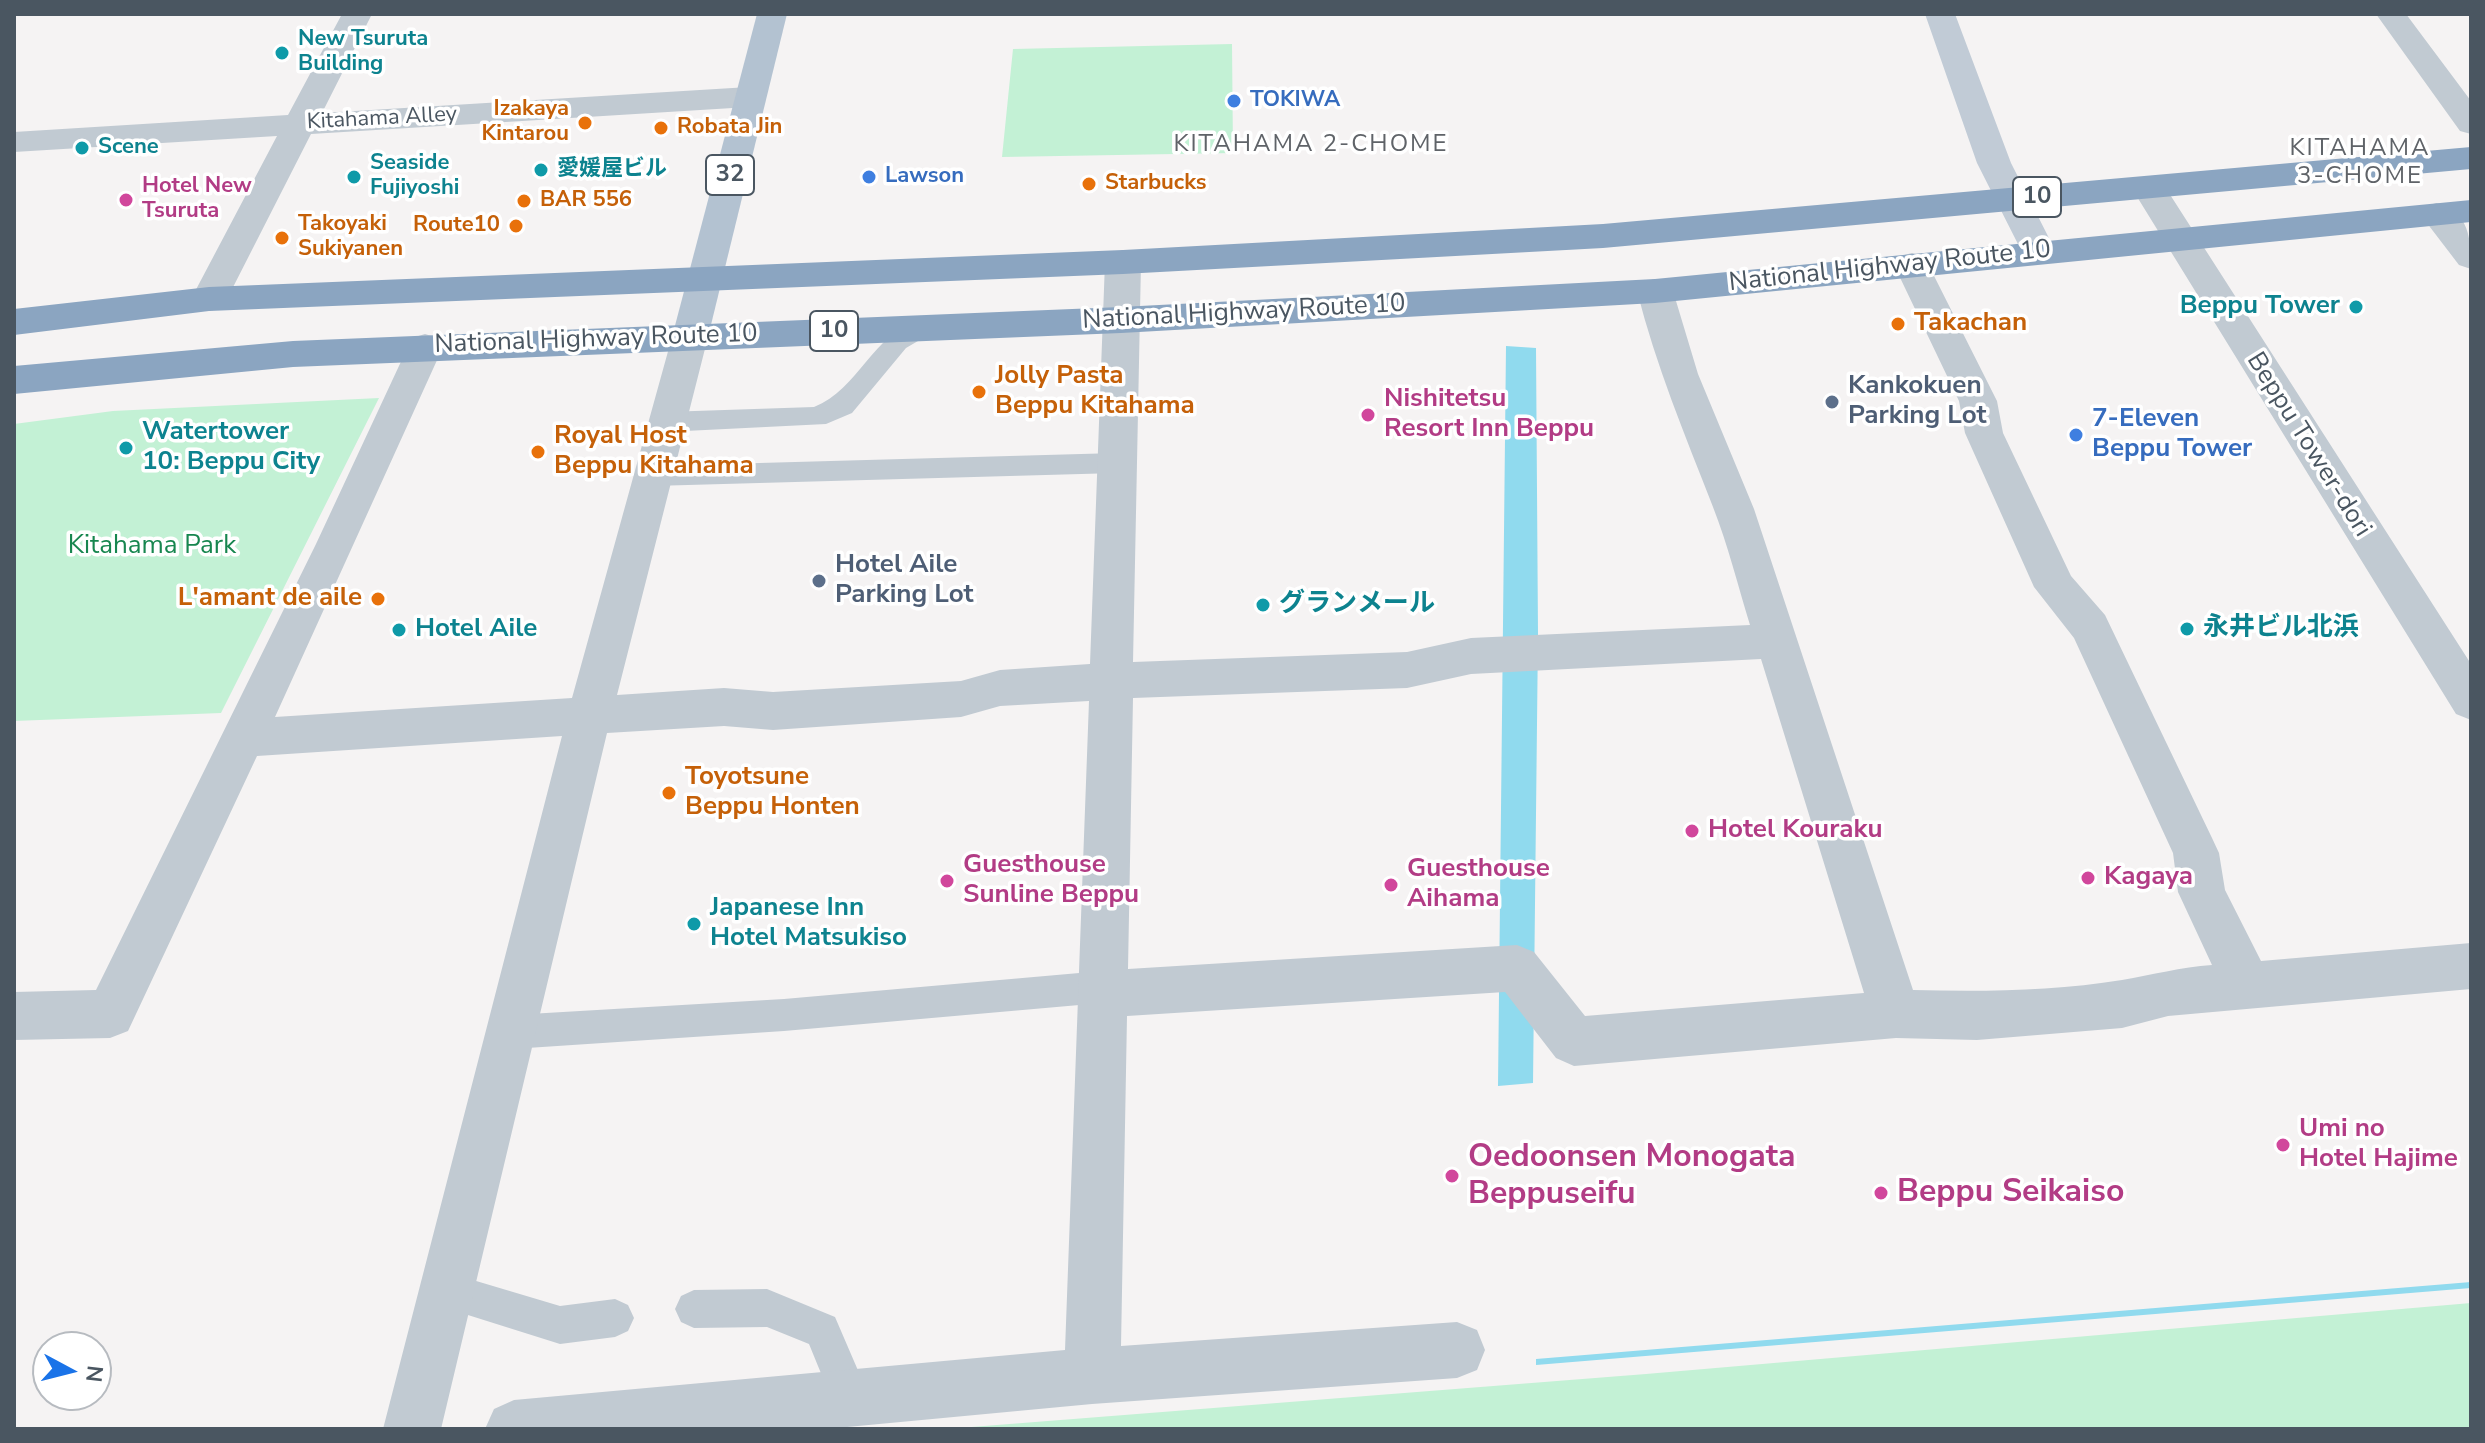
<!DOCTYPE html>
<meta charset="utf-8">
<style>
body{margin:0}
#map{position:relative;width:2485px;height:1443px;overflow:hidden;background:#f5f3f3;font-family:"Nunito Sans",sans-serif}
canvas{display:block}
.frame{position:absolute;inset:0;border:16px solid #4a5661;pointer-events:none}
.north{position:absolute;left:32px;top:1331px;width:80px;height:80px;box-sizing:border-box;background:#fff;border:2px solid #b7bbc0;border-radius:50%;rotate:97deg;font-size:22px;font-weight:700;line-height:32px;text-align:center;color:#4a5661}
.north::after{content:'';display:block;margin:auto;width:28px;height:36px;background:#1a73e8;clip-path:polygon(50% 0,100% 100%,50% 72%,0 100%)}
</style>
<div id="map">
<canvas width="2485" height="1443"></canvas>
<div class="frame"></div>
<div class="north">N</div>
</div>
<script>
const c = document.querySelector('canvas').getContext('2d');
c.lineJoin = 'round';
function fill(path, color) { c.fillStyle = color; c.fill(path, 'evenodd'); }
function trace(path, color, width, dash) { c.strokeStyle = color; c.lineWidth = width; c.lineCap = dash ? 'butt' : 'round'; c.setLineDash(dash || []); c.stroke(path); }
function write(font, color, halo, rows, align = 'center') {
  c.font = font + ' "Nunito Sans","Noto Sans JP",sans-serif'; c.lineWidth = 7; c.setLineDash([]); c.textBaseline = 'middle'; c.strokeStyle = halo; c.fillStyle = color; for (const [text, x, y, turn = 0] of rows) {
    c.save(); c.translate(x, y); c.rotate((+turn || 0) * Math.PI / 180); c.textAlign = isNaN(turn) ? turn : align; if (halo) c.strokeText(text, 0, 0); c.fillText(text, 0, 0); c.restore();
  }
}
fill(new Path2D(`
 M 1232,44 L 1233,153 L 1002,157 L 1013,49 Z
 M 379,398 L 221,713 L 14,721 L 14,424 L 113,411 Z
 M 2471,1303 L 2471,1429 L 946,1429 L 1646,1374 Z`), '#c3f1d5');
fill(new Path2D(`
 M 1506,346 L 1536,348 L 1538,634 L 1533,1083 L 1498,1086 Z
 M 2471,1282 L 2471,1288 L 1536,1365 L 1536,1359 Z`), '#90daee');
fill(new Path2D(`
 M 921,319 L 930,322 L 933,328 L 930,334 L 906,348 L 852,413 L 826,424 L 665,432 L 656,429 L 652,422 L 656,415 L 665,412 L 814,407 C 859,389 873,333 921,319 Z
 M 1117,453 L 1126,456 L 1130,463 L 1126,470 L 1117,473 L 652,486 L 643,483 L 639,476 L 643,469 L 652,466 Z
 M 1102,971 L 1114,976 L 1119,987 L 1114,998 L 1102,1003 L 784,1031 L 512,1049 L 500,1044 L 495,1032 L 500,1020 L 512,1015 L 784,999 Z
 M 446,1272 L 560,1306 L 615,1299 L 628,1305 L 634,1318 L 628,1331 L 615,1337 L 560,1344 L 433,1304 L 427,1291 L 433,1278 Z
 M 767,1289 L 835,1317 L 869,1396 L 864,1410 L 850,1415 L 836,1410 L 809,1344 L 767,1327 L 694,1328 L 681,1322 L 675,1309 L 681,1296 L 694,1290 Z`), '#c1cad2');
fill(new Path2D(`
 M 342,14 L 372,14 L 322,113 L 749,87 L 760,90 L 765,97 L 760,104 L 749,107 L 311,134 L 227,299 L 222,308 L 209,311 L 196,308 L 191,299 L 277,136 L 14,152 L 14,132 L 288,115 Z
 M 2376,14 L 2406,14 L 2471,101 L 2471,134 L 2460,131 Z
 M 2148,176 L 2160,179 L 2471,664 L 2471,720 L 2456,714 L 2131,187 L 2136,179 Z
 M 2437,203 C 2470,212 2471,240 2471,269 L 2459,265 L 2420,214 L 2425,206 Z
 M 1123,250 L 1135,254 L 1141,262 L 1133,662 L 1407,652 L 1471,638 L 1750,625 C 1738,586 1728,545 1713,507 C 1685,435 1656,366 1637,291 L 1642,282 L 1655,279 L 1668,282 L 1673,291 L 1698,374 L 1754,509 L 1913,990 C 1982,992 2054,991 2122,980 C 2152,975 2181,967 2212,965 L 2178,892 L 2173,853 L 2074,638 L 2034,587 L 1965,433 L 1959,401 L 1894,265 L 1900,256 L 1912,253 L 1924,256 L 1997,401 L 2003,433 L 2071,576 L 2105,615 L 2212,838 L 2219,853 L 2225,890 L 2261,961 L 2471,943 L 2471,989 L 2168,1016 L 2122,1028 L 1977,1040 L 1896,1038 L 1574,1066 L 1556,1058 L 1505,992 L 1127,1016 L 1121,1346 L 1457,1322 L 1477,1330 L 1485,1350 L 1477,1370 L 1457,1378 L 1092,1404 L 826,1429 L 485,1429 L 494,1409 L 514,1400 L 1065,1350 L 1089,701 L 1000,706 L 961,717 L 773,730 L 724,726 L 607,733 L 441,1429 L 383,1429 L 562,736 L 257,756 L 128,1031 L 110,1038 L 14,1040 L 14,992 L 96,990 L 316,544 L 412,338 L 425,334 L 438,338 L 443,347 L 275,717 L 572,698 L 672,337 L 677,328 L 690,324 L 703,328 L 708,337 L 617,695 L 724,688 L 773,692 L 961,681 L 1000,670 L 1090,664 L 1105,262 L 1111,254 ZM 1761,659 L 1864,993 L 1585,1016 L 1534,952 L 1517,945 L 1128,969 L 1133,698 L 1407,688 L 1471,674 Z`), '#c1cad2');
fill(new Path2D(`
 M 1925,14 L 1955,14 L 2011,163 L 2056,252 L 2051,260 L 2039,264 L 2027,260 L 2022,252 L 1977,163 Z`), '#c1cbd6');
fill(new Path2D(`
 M 757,14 L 787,14 L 708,337 L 703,346 L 690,350 L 677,346 L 672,337 Z`), '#b3c2d1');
fill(new Path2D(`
 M 2471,147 L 2471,169 L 1603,248 L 1123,274 L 209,311 L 14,335 L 14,309 L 209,287 L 1123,250 L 1603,224 Z
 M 2471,200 L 2471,222 L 1655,303 L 1121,333 L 293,367 L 14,394 L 14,366 L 293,341 L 1121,307 L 1655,279 Z`), '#8ba5c1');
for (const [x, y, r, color] of [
 [282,53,8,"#0f9aa8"],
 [1234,101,8,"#3f7fe0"],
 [585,123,8,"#e8710a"],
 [661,128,8,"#e8710a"],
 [82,148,8,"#0f9aa8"],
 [541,170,8,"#0f9aa8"],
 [354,177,8,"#0f9aa8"],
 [869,177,8,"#3f7fe0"],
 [1089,184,8,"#e8710a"],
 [126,200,8,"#d1479c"],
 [524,201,8,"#e8710a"],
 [516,226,8,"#e8710a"],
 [282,238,8,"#e8710a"],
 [2356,307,8,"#0f9aa8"],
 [1898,324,8,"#e8710a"],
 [979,392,8,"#e8710a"],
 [1832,402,8,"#5c6f8a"],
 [1368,415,8,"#d1479c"],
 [2076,435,8,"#3f7fe0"],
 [126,448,8,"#0f9aa8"],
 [538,452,8,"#e8710a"],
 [819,581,8,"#5c6f8a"],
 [378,599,8,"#e8710a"],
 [1263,605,8,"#0f9aa8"],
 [2187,629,8,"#0f9aa8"],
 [399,630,8,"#0f9aa8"],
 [669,793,8,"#e8710a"],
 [1692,831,8,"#d1479c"],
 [2088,878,8,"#d1479c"],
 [947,881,8,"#d1479c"],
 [1391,885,8,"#d1479c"],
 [694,924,8,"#0f9aa8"],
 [2283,1145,8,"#d1479c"],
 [1452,1176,8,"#d1479c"],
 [1881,1193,8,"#d1479c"]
]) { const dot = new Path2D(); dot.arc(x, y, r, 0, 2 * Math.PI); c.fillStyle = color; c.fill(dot); trace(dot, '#fff', 3); }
write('bold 22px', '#0d838f', '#fff', [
 ["New Tsuruta",298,40],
 ["Building",298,65],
 ["Scene",98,148],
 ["Seaside",370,164],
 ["Fujiyoshi",370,189],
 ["愛媛屋ビル",557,170]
], 'left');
write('bold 22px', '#366cbe', '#fff', [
 ["TOKIWA",1250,101],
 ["Lawson",885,177]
], 'left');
write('bold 22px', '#c56008', '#fff', [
 ["Izakaya",569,110,"right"],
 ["Kintarou",569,135,"right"],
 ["Robata Jin",677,128],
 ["Starbucks",1105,184],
 ["BAR 556",540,201],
 ["Takoyaki",298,225],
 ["Sukiyanen",298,250],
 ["Route10",500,226,"right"]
], 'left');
write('22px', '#4a5661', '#fff', [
 ["Kitahama Alley",382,119,-3]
]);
write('bold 22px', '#b23c85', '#fff', [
 ["Hotel New",142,187],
 ["Tsuruta",142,212]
], 'left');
c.letterSpacing = '2px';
write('24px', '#5f6368', '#fff', [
 ["KITAHAMA 2-CHOME",1311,145],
 ["KITAHAMA",2360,149],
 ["3-CHOME",2360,177]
]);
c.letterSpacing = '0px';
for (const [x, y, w] of [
 [730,175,48],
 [2037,197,48],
 [834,331,48]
]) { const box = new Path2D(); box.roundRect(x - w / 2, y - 20, w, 40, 6); c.fillStyle = '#fff'; c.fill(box); trace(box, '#4a5661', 2); }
write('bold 24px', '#4a5661', null, [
 ["32",730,175],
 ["10",2037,197],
 ["10",834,331]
]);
write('26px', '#4a5661', '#fff', [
 ["National Highway Route 10",1890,267,-6],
 ["National Highway Route 10",1244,313,-3],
 ["National Highway Route 10",596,340,-2],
 ["Beppu Tower-dori",2308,445,58]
]);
write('bold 26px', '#0d838f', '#fff', [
 ["Beppu Tower",2340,307,"right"],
 ["Watertower",142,433],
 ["10: Beppu City",142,463],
 ["グランメール",1279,605],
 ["永井ビル北浜",2203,629],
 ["Hotel Aile",415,630],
 ["Japanese Inn",710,909],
 ["Hotel Matsukiso",710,939]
], 'left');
write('bold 26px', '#c56008', '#fff', [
 ["Takachan",1914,324],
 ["Jolly Pasta",995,377],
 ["Beppu Kitahama",995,407],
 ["Royal Host",554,437],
 ["Beppu Kitahama",554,467],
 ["L'amant de aile",362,599,"right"],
 ["Toyotsune",685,778],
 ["Beppu Honten",685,808]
], 'left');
write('bold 26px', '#4e5e75', '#fff', [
 ["Kankokuen",1848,387],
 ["Parking Lot",1848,417],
 ["Hotel Aile",835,566],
 ["Parking Lot",835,596]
], 'left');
write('bold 26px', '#b23c85', '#fff', [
 ["Nishitetsu",1384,400],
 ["Resort Inn Beppu",1384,430],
 ["Hotel Kouraku",1708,831],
 ["Guesthouse",963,866],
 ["Sunline Beppu",963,896],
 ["Guesthouse",1407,870],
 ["Aihama",1407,900],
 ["Kagaya",2104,878],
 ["Umi no",2299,1130],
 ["Hotel Hajime",2299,1160]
], 'left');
write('bold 26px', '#366cbe', '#fff', [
 ["7-Eleven",2092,420],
 ["Beppu Tower",2092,450]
], 'left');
write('26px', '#17864f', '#fff', [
 ["Kitahama Park",152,547]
]);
write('bold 32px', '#b23c85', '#fff', [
 ["Oedoonsen Monogata",1468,1158],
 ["Beppuseifu",1468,1195],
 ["Beppu Seikaiso",1897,1193]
], 'left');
</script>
